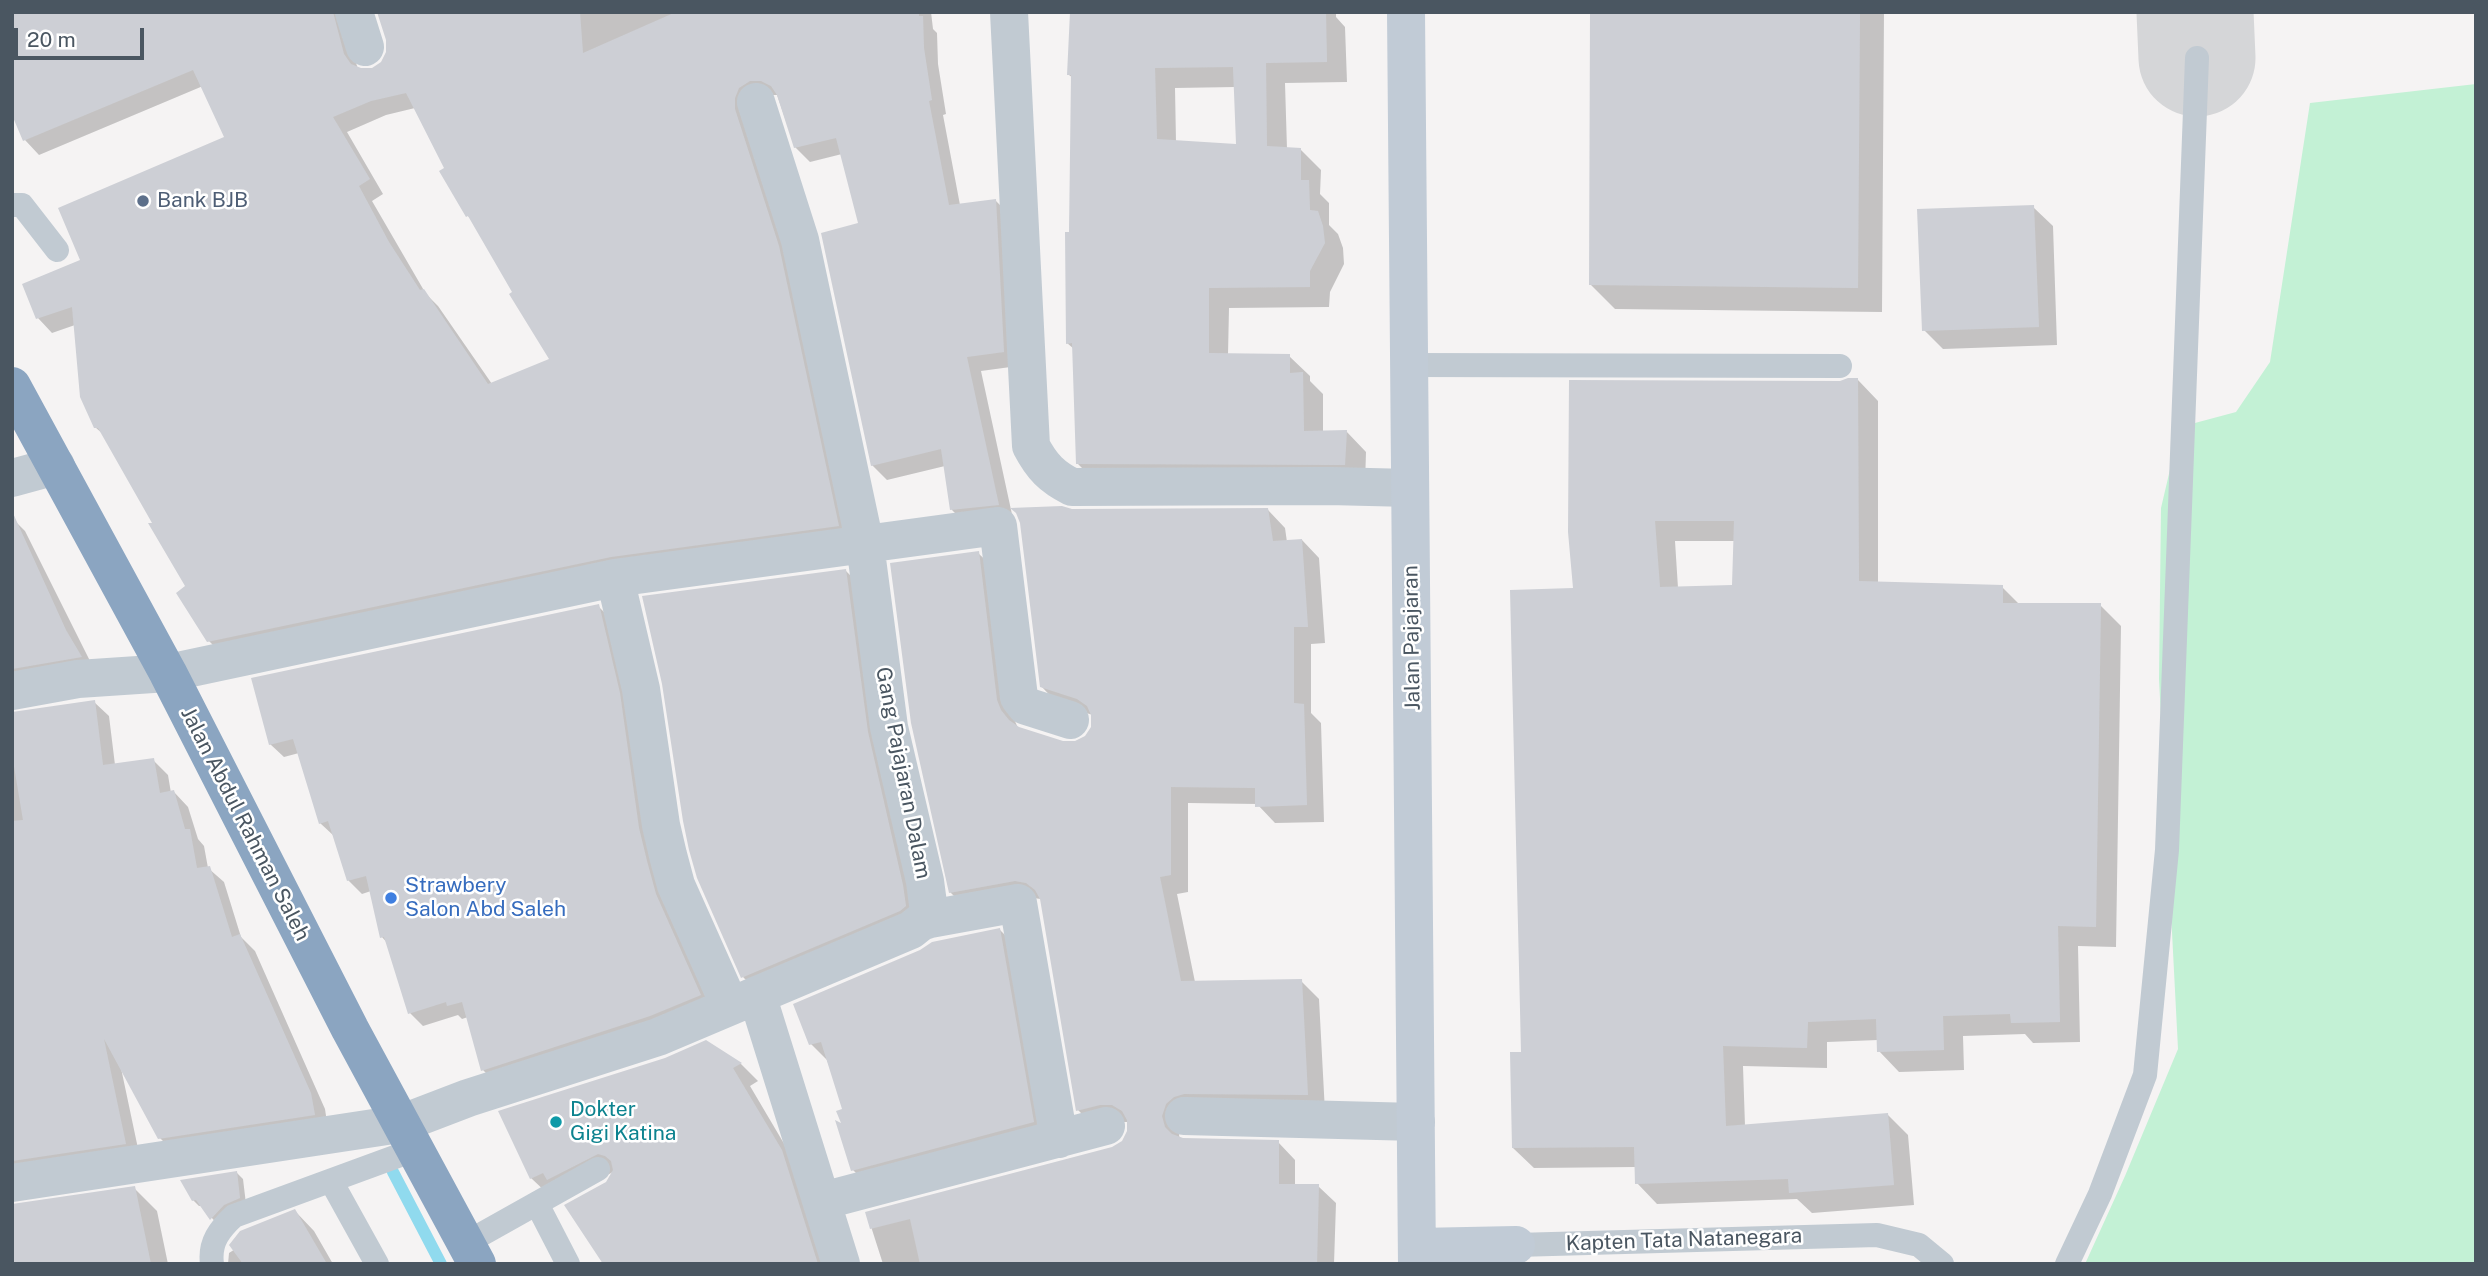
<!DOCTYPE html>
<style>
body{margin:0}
#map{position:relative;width:2488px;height:1276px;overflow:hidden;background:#f5f3f3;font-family:"Public Sans",sans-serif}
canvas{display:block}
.frame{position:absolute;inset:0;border:14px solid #4a5661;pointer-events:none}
.scale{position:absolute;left:14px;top:28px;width:130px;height:32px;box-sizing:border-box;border:4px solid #4a5661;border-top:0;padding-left:9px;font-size:21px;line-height:24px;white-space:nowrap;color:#4a5661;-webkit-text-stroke:5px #fff;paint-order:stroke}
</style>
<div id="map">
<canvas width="2488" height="1276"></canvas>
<div class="frame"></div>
<div class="scale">20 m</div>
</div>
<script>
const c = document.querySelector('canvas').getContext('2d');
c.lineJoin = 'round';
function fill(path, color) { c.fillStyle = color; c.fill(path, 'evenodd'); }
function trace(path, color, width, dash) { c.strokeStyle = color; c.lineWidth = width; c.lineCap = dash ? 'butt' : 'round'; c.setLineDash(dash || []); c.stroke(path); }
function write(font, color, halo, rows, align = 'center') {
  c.font = font + ' "Public Sans",sans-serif'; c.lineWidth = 5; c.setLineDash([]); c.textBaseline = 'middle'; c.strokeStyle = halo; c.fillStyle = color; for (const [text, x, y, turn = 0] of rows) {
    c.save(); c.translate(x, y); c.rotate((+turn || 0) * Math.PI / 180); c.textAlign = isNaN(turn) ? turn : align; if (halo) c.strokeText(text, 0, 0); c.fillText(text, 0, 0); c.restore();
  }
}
fill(new Path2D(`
 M 2476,84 L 2476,1264 L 2085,1264 L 2125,1176 L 2178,1049 L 2159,679 L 2161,508 L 2180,427 L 2236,412 L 2270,362 L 2310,103 Z`), '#c3f1d5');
fill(new Path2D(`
 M 12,12 L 352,12 L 347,35 L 358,69 L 373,69 L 382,63 L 388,53 L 388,40 L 379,12 L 931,12 L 933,29 L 937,33 L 938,64 L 946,114 L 943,115 L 960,205 L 996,201 L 1010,215 L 1018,366 L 981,371 L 1013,519 L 966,524 L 952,510 L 945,466 L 887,480 L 872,465 L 860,225 L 842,154 L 810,162 L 795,147 L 777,95 L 765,95 L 793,262 L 852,540 L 224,656 L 209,641 L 187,586 L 155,524 L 104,435 L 95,427 L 75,325 L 52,333 L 38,318 L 83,261 L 227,138 L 203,86 L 39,155 L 25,140 L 12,110 ZM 415,108 L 446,169 L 441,172 L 468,216 L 474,222 L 552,360 L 492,384 L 438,306 L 426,294 L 372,201 L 383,194 L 347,132 L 386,115 Z
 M 1072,12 L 1336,12 L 1336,17 L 1345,27 L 1347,82 L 1285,83 L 1287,149 L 1300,149 L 1321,170 L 1320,194 L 1329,203 L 1329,225 L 1338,234 L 1343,248 L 1344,264 L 1330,292 L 1329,307 L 1229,308 L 1228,355 L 1289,356 L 1310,376 L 1310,381 L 1323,394 L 1323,432 L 1346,431 L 1366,452 L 1365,484 L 1098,484 L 1077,463 L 1074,349 L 1067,343 L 1073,78 L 1069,75 ZM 1236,87 L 1238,146 L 1176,142 L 1175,88 Z
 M 1592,12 L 1884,12 L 1882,312 L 1615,309 L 1590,284 Z
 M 2033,207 L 2053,226 L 2057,345 L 1943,349 L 1924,330 Z
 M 1858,380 L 1878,401 L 1878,584 L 2002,587 L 2020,605 L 2100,605 L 2121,626 L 2116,947 L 2078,946 L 2080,1042 L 2033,1043 L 2025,1034 L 1963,1036 L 1964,1070 L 1899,1072 L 1879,1051 L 1878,1040 L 1827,1042 L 1827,1068 L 1743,1066 L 1745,1126 L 1887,1114 L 1908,1135 L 1914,1205 L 1812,1213 L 1797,1199 L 1657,1204 L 1637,1183 L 1636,1167 L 1534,1168 L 1513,1148 L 1575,590 L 1570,532 L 1840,383 ZM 1675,541 L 1735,541 L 1734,587 L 1678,588 Z
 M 12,510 L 16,522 L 25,531 L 95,671 L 12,690 Z
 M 1268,510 L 1285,528 L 1287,542 L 1302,540 L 1319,558 L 1325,643 L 1311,644 L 1311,713 L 1321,723 L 1324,822 L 1275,823 L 1257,804 L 1188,803 L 1188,892 L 1177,894 L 1195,982 L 1301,981 L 1319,999 L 1325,1112 L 1183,1122 L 1179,1135 L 1180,1139 L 1278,1142 L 1295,1160 L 1295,1186 L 1318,1186 L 1336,1203 L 1334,1264 L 883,1264 L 867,1214 L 1112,1149 L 1122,1143 L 1129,1133 L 1129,1122 L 1119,1122 L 1096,1128 L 1078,1110 L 1041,899 L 1033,898 L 968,910 L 950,892 L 978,553 L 996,570 L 1014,719 L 1018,728 L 1063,743 L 1074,743 L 1086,737 L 1093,726 L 1093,715 L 1059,705 L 1042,687 L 1072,511 Z
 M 846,571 L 859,584 L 919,919 L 756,990 L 743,977 Z
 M 598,606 L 611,619 L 713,1008 L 496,1083 L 483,1070 L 468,1017 L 462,1019 L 458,1015 L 423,1026 L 410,1013 L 388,944 L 382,937 L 371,891 L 362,894 L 348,880 L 334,836 L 320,823 L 299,753 L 284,757 L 270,744 Z
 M 94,702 L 109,716 L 115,765 L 153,760 L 168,775 L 171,793 L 174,792 L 188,807 L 198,839 L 204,846 L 208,868 L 224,882 L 241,937 L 255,951 L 325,1109 L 328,1129 L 175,1153 L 160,1138 L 121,1068 L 140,1158 L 12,1174 L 12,714 Z
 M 1000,930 L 1016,946 L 1049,1138 L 869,1186 L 853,1170 L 845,1127 L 844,1110 L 827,1060 L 811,1044 Z
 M 706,1042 L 741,1064 L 758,1081 L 750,1086 L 799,1169 L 829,1264 L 605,1264 L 607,1183 L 613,1172 L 566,1197 L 549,1195 L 531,1178 L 665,1059 Z
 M 237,1173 L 243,1179 L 246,1204 L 217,1224 L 202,1206 L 199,1206 L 193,1200 Z
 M 134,1188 L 157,1211 L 168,1264 L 12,1264 Z
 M 295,1211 L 314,1231 L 333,1264 L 228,1264 L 229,1253 Z`), '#0003');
trace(new Path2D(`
 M 393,1172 L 441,1264`), '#90daee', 12);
trace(new Path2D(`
 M 2195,12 L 2197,58`), '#d5d6d8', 117);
fill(new Path2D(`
 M 12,12 L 333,12 L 344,54 L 351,64 L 361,68 L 372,68 L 381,62 L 386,52 L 386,40 L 377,12 L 580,12 L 583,53 L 676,12 L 919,12 L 919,16 L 923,16 L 924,48 L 932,100 L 929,101 L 949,205 L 996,199 L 1004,352 L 967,357 L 999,505 L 950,510 L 941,449 L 871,466 L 821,233 L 858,223 L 836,138 L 794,148 L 777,95 L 771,86 L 761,81 L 750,81 L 739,88 L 735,98 L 735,109 L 779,246 L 839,526 L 611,557 L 207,642 L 176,593 L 185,586 L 148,523 L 152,523 L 98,428 L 94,428 L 80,397 L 72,307 L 36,319 L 22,284 L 80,260 L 58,208 L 224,137 L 193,70 L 23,141 L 12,115 ZM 406,93 L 444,168 L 439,171 L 466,217 L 468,216 L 512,292 L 509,294 L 549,359 L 488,384 L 424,289 L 420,290 L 389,242 L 359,186 L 370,179 L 333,117 L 371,101 Z
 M 1070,12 L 1326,12 L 1327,62 L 1266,63 L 1267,146 L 1301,148 L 1301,180 L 1309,180 L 1310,210 L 1318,211 L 1323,226 L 1325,243 L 1310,271 L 1310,287 L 1209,288 L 1209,353 L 1290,354 L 1290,373 L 1303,372 L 1304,431 L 1347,430 L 1345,465 L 1076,464 L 1072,343 L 1066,344 L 1065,232 L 1069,232 L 1071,75 L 1067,75 ZM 1233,67 L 1236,144 L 1157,139 L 1155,68 Z
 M 1590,12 L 1860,12 L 1858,288 L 1589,285 Z
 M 2034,205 L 2039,327 L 1922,331 L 1917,209 Z
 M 1848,378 L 1858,378 L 1859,581 L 2003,585 L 2003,603 L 2101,603 L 2096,927 L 2058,926 L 2060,1022 L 2011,1023 L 2010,1014 L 1943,1016 L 1944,1050 L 1877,1052 L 1876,1019 L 1808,1022 L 1807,1048 L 1723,1046 L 1726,1126 L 1888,1113 L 1894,1185 L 1789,1193 L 1788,1179 L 1635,1184 L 1634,1147 L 1512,1148 L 1510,1052 L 1521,1052 L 1510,590 L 1573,588 L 1568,532 L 1569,380 L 1840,381 ZM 1655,521 L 1734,521 L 1732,585 L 1660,587 Z
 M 1062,506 L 1072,509 L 1268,508 L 1273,541 L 1302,539 L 1308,627 L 1294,627 L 1294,703 L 1304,704 L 1307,805 L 1255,807 L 1255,788 L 1171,787 L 1171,875 L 1160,877 L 1181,981 L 1302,979 L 1308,1095 L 1184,1094 L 1174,1097 L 1166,1104 L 1162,1116 L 1165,1127 L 1172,1134 L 1183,1138 L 1279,1140 L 1279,1184 L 1319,1184 L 1317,1264 L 920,1264 L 910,1219 L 870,1229 L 865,1212 L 1112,1147 L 1122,1141 L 1127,1131 L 1127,1120 L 1122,1111 L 1112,1105 L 1100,1105 L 1076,1111 L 1040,899 L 1035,890 L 1026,883 L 1015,881 L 949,893 L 911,723 L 890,563 L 979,551 L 997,700 L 1001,710 L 1009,720 L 1019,727 L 1063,741 L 1075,741 L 1085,736 L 1091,727 L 1091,715 L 1087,706 L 1077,699 L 1040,687 L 1020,523 L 1016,513 L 1010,508 Z
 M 12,511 L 66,630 L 82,657 L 12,669 Z
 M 846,569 L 868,732 L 903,885 L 906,906 L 900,911 L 741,978 L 697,878 L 689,850 L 683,821 L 662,684 L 642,596 Z
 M 599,604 L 620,693 L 639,828 L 647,861 L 656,894 L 701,995 L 650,1016 L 481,1071 L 462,1002 L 447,1006 L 446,1002 L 408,1014 L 384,937 L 380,938 L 366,876 L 347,881 L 328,821 L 319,824 L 293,739 L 269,745 L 251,678 Z
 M 95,700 L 103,765 L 154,758 L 160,793 L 174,790 L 185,829 L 190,829 L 197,868 L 210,866 L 232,937 L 240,934 L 311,1093 L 315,1115 L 158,1139 L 104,1039 L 126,1144 L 12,1161 L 12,821 L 23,820 L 12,754 L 12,712 Z
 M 1000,928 L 1034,1122 L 851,1171 L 835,1120 L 841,1123 L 836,1111 L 842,1109 L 821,1042 L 809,1045 L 793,1004 L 920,950 L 932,942 Z
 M 706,1040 L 742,1063 L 733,1068 L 782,1150 L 818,1264 L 603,1264 L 564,1205 L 606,1182 L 613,1170 L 611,1161 L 605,1156 L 598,1154 L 547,1180 L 543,1173 L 530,1179 L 498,1111 L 665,1058 Z
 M 237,1171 L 240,1198 L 224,1205 L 210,1220 L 196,1200 L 192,1201 L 180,1180 Z
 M 135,1186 L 151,1264 L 12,1264 L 12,1204 Z
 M 295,1209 L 327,1264 L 243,1264 L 229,1245 L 240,1231 Z`), '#cdcfd5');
trace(new Path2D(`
 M 12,205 L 22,205 L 57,250
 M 1410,365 L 1840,366
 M 331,1181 L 377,1264
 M 537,1204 L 568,1264
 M 466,1243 L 598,1169
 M 1516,1245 L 1877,1235 L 1919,1245 L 1942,1264
 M 212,1264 C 209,1242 220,1229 234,1216 L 414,1150
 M 2067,1264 L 2100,1194 L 2145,1075 L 2167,850 L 2197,58`), '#c1cad2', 24);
trace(new Path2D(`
 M 354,12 L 365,47
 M 1009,12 L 1031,446 C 1042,467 1052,477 1072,487 L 1329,486 L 1410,488
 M 12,478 L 56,466
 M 615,578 L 641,689 L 661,825 L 668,855 L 676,885 L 730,1006
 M 12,691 L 78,679 L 168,673 L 615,578 L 998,526 L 1019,697 L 1026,706 L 1070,720
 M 930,919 L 1018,903 L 1059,1139
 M 757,995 L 841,1264
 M 1184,1116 L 1416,1122
 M 12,1183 L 400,1124 L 468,1098 L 658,1037 L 911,930 L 921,922 L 930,919 L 925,881 L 889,727 L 865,544 L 800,240 L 756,102
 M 822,1201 L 1106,1126`), '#c1cad2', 38);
trace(new Path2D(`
 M 1406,12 L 1417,1264
 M 1418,1247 L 1516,1245`), '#c1cbd6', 38);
trace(new Path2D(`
 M 12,386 L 168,673 L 350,1029 L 477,1264`), '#8ba5c1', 38);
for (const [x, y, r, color] of [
 [143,201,7,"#5c6f8a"],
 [391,898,7,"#3f7fe0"],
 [556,1122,7,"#0f9aa8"]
]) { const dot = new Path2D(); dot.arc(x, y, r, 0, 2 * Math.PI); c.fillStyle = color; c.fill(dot); trace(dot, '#fff', 2.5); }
write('21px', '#4e5e75', '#fff', [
 ["Bank BJB",157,201]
], 'left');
write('21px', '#4a5661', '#fff', [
 ["Jalan Pajajaran",1412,638,-91],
 ["Gang Pajajaran Dalam",903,773,79],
 ["Jalan Abdul Rahman Saleh",245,824,63],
 ["Kapten Tata Natanegara",1684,1240,-2]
]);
write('21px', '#366cbe', '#fff', [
 ["Strawbery",405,886],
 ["Salon Abd Saleh",405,910]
], 'left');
write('21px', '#0d838f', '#fff', [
 ["Dokter",570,1110],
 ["Gigi Katina",570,1134]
], 'left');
</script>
